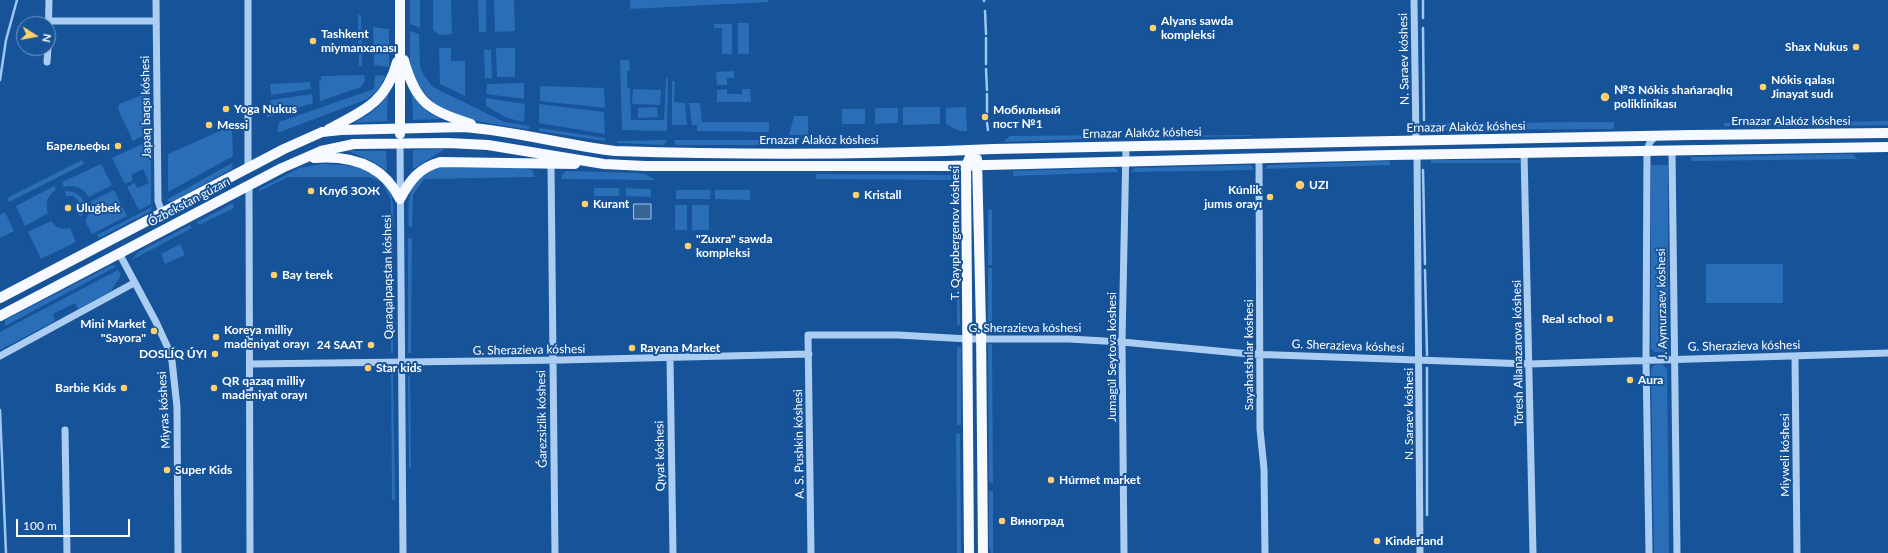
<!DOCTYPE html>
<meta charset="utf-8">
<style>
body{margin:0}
#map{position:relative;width:1888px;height:553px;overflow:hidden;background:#165399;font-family:Lato,sans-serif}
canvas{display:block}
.north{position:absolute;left:16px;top:16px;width:40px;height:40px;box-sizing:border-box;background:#165399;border:1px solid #7398c2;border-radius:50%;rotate:101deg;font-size:11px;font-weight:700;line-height:16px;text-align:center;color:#fff}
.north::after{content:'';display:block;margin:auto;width:14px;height:18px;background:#ffd06c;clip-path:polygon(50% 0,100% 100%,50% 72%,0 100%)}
.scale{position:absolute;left:16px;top:519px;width:114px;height:18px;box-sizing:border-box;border:2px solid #fff;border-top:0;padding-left:5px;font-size:12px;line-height:14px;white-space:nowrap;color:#fff;-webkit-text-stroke:3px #165399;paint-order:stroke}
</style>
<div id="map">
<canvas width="1888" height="553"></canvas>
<div class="north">N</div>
<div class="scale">100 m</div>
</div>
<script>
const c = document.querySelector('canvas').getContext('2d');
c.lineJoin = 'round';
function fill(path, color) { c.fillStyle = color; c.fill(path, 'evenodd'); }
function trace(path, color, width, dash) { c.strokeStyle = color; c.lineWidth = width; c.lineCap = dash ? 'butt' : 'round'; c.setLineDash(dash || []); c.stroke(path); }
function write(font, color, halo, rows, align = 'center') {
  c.font = font + ' Lato,sans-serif'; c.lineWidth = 4; c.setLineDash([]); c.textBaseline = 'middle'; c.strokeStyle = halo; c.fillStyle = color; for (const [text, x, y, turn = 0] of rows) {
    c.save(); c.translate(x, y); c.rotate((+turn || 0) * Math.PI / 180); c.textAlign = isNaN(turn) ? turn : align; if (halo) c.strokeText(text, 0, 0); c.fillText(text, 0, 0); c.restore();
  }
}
fill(new Path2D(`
 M 411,0 L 420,0 L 420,28 L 410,24 L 410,1 Z
 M 433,0 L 451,0 L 452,34 L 440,35 L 433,30 Z
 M 478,0 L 486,0 L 486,32 L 479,32 Z
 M 494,0 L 514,0 L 515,31 L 495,32 Z
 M 630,0 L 768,0 L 768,2 L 630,9 Z
 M 358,15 L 361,15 L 362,66 L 359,66 Z
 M 738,23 L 749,23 L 749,54 L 738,54 Z
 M 714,24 L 732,24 L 732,54 L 722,54 L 722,28 L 714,28 Z
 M 373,27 L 389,29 L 389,67 L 374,65 Z
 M 410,31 L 419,34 L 420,66 L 423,74 L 433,87 L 504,122 L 529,126 L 529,129 C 484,123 423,119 411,65 C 409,55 410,42 410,31 Z
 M 439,48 L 451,48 L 451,61 L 465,61 L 465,96 L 440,84 Z
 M 496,48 L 515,48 L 515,77 L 497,77 Z
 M 484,50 L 491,50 L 492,78 L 485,78 Z
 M 620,60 L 629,60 L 630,71 L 627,71 L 627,87 L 630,88 L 631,120 L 664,120 L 666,79 L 668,77 L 667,131 L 622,130 Z
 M 734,71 L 734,78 L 727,78 L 727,85 L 717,85 L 716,72 Z
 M 364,75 L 365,81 L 361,87 L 320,101 L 319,81 L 321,81 L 321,76 Z
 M 375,75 L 386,76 C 380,87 376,94 365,100 L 277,133 L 279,122 L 374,89 Z
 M 672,81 L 675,82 L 674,102 L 685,103 L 687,125 L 672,125 Z
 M 310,82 L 311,89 L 271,95 L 270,84 Z
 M 524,83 L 524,99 L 486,94 L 487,84 Z
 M 540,86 L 604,88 L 605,108 L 540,101 Z
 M 633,89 L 661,90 L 660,105 L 632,104 Z
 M 727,89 L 727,94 L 742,94 L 742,89 L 750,89 L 751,102 L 717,102 L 717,90 Z
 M 148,93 L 150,132 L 133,141 L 118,109 L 119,104 Z
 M 388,93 L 387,121 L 354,123 C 368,115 380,108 388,93 Z
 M 412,93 L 429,113 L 441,119 L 413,120 Z
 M 312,94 L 313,103 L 267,117 L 271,100 Z
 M 486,98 L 525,104 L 524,122 L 507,118 L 486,106 Z
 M 689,103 L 700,103 L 702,122 L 769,122 L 769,132 L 697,131 L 697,125 L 692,125 Z
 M 539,104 L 604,112 L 605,134 L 539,123 Z
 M 657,107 L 658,117 L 638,118 L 638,108 Z
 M 903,107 L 940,107 L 940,124 L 903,125 Z
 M 966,107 L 967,131 L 959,131 L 946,124 L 946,108 Z
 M 875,108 L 898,108 L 898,123 L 875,124 Z
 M 842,109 L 865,109 L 865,124 L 842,124 Z
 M 794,116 L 808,116 L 808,135 L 789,135 Z
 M 1888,121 L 1888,125 L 1777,127 L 1777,123 Z
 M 1614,122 L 1614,129 L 1429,130 L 1428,123 Z
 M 1771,122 L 1771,126 L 1724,126 L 1724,123 Z
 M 229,127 L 232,130 L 233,156 L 168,192 L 168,154 Z
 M 539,128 L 605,138 L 605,141 L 539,131 Z
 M 1116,135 L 1113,138 L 1003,142 L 1010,136 Z
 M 1252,135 L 1252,136 L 1139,138 L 1135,136 Z
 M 151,140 L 151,204 L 139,210 L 127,187 L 135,183 L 137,188 L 149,183 L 143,169 L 131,175 L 133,180 L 125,184 L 112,158 Z
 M 667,140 L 664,145 L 618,143 L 617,141 Z
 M 674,140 L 772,140 L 780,145 L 678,145 L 675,144 Z
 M 445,149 L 413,169 L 413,150 Z
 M 348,151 L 386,151 L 387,171 L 374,162 Z
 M 1853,154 L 1857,159 L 1691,161 L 1691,157 Z
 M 82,160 L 84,164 L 9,202 L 7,198 Z
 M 1431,160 L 1520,160 L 1520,163 L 1431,163 Z
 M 1390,161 L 1390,165 L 1265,169 L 1268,165 Z
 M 232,163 L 233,168 L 172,202 L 166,200 Z
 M 101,164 L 112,185 L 89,197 C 83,188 74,184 64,187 L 62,182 Z
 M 321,164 C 348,164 385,167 392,198 C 394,207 393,217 394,226 L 391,226 L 391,200 L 382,182 L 369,177 L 288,177 L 260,191 L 259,189 L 299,168 Z
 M 1251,165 L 1254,170 L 1131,172 L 1135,168 Z
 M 1651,165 L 1668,165 L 1668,349 L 1664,352 L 1654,352 L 1651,348 Z
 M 440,167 L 523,168 L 532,170 L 535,177 L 424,179 L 413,195 L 412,227 L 409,227 C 408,211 407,184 422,174 C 427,170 435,169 440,167 Z
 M 1113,168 L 1117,169 L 1118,172 L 1013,176 L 1013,171 Z
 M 566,171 L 638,173 L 645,174 L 656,180 L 561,179 L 562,175 Z
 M 816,174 L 951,175 L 954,180 L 816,179 Z
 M 54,186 L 56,190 C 47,195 45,204 48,213 L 25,226 L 16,206 Z
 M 594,188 L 619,188 L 619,196 L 594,196 Z
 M 626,188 L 651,189 L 651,197 L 626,196 Z
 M 114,190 L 127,216 L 92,234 L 85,221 L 91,210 L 91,201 Z
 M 676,190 L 711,190 L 710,199 L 676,199 Z
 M 715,190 L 750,190 L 750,200 L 715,199 Z
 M 65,191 C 80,190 91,204 81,217 L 78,214 L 80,209 L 78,200 L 73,196 L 66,196 Z
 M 233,203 L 234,208 L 199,225 L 197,222 Z
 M 675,205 L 687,205 L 687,230 L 675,230 Z
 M 692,205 L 709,205 L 709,230 L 692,230 Z
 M 152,207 L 151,211 L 99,238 L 97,235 Z
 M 988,210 L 992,210 L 992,265 L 988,265 Z
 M 5,212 L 14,231 L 0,238 L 0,215 Z
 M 51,221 C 56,228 62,230 70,228 L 76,242 L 41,259 L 28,232 Z
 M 190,225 L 192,228 L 132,260 L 138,252 Z
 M 393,233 L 393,353 L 391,353 L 390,234 Z
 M 408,238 L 412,238 L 411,353 L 408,353 Z
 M 180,244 L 185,255 L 165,264 L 161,254 Z
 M 957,246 L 959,250 L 960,325 L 957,325 Z
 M 1706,264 L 1783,264 L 1783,303 L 1706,303 Z
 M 112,265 L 117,266 L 5,326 L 5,320 Z
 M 988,268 L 992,268 L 992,324 L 988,324 Z
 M 118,270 L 121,275 L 111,291 L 78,309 L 75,303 L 53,314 L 55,321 L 0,350 L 0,332 Z
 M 988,344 L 992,344 L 993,483 L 989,482 Z
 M 957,347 L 961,347 L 961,425 L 957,425 Z
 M 1662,364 L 1667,369 L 1669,553 L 1654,553 L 1651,370 L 1654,365 Z
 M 391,369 L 393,371 L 395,499 L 392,500 Z
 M 408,376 L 410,376 L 411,468 L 409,468 Z
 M 956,434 L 960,434 L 961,553 L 957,553 Z
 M 989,491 L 993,491 L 993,553 L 991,553 L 989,546 Z`), '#2a6eb7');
const water = new Path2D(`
 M 634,204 L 651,204 L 651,219 L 634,219 Z`);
fill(water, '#376395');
trace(water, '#9dc8f4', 1);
trace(new Path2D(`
 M 984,0 L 984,1
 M 985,11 L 986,34
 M 1423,18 L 1423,0
 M 1423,28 L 1424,120
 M 986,38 L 986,64
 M 986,69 L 987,90
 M 0,80 L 6,40 L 17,0
 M 987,94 L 987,119
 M 987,123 L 988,130
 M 1424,125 L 1424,131
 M 1423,170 L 1425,264
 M 1425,270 L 1427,355
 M 0,410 L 6,553
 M 1427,515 L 1427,368`), '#9dc8f4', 2.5);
trace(new Path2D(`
 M 156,0 L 158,201 L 162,213
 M 1414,0 L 1416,141
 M 49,21 L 156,21
 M 48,47 L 49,0
 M 47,62 L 48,48
 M 400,143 L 403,553
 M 1672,150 L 1677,553
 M 1524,152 L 1533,553
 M 1417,154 L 1420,553
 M 1259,157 L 1260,429 L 1264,469 L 1265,553
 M 549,160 L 551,164 L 555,553
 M 248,167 L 248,0
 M 249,185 L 250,553
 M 119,253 L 156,322 L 168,348 L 172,361 L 177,407 L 178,553
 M 0,356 L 134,283
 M 1795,357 L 1797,553
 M 670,358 L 673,553
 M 250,364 L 562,360 L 809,354
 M 65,430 L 67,553
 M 811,553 L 808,335 L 898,335 L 968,339 L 1069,339 L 1122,342 L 1249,354 L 1529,364 L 1888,353
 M 1124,553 L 1122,342 L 1126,147
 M 1649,553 L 1646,359 L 1647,150 L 1650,142 L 1657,135`), '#abcdf2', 7);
trace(new Path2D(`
 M 404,60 C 416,104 429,110 471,124
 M 329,129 C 363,111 386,103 397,62
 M 400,134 L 400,0
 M 314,158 C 351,155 383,164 400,199
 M 977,159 L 981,326 L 983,553
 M 400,199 C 410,180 419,168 440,162 L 575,164
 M 0,298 L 284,149 L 322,132 L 341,130 L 464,127 C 515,131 565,145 615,151 C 741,155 867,155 993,149 L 1692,135 L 1888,133
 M 0,316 L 282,168 L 321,151 L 354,144 L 448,143 L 488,145 L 604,164 L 645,166 L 947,166 L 1392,155 L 1888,147
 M 969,553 L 966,166 L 973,150`), '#f6f9ff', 10);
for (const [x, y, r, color] of [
 [1153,28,4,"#ffd06c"],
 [313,41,4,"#ffd06c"],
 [1856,47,4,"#ffd06c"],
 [1763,87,4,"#ffd06c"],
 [1605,97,5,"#ffd06c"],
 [226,109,4,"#ffd06c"],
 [985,117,4,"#ffd06c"],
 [209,125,4,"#ffd06c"],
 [118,146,4,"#ffd06c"],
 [1300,185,5,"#ffd06c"],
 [311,191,4,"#ffd06c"],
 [856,195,4,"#ffd06c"],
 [1270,197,4,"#ffd06c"],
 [585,204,4,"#ffd06c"],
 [68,208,4,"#ffd06c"],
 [688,246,4,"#ffd06c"],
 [274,275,4,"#ffd06c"],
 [1610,319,4,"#ffd06c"],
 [154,331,4,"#ffd06c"],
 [216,337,4,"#ffd06c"],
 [371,345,4,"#ffd06c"],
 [632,348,4,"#ffd06c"],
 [215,354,4,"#ffd06c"],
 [368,368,4,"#ffd06c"],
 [1630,380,4,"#ffd06c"],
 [124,388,4,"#ffd06c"],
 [214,388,4,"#ffd06c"],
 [167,470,4,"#ffd06c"],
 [1051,480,4,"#ffd06c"],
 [1002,521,4,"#ffd06c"],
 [1377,541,4,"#ffd06c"]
]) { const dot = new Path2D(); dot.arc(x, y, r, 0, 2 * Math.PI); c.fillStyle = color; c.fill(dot); trace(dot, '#165399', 1.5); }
write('bold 12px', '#fff', '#165399', [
 ["Alyans sawda",1161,21],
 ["kompleksi",1161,35],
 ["Tashkent",321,34],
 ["miymanxanası",321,48],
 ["Shax Nukus",1848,47,"right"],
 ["Nókis qalası",1771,80],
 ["Jinayat sudı",1771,94],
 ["№3 Nókis shańaraqlıq",1614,90],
 ["poliklinikası",1614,104],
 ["Yoga Nukus",234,109],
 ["Мобильный",993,110],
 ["пост №1",993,124],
 ["Messi",217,125],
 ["Барельефы",110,146,"right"],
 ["UZI",1309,185],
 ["Kúnlik",1262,190,"right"],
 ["jumıs orayı",1262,204,"right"],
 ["Клуб ЗОЖ",319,191],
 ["Kristall",864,195],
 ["Kurant",593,204],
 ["Uluǵbek",76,208],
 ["\"Zuxra\" sawda",696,239],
 ["kompleksi",696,253],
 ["Bay terek",282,275],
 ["Real school",1602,319,"right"],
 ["Mini Market",146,324,"right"],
 ["\"Sayora\"",146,338,"right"],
 ["Koreya milliy",224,330],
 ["madeniyat orayı",224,344],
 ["24 SAAT",363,345,"right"],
 ["Rayana Market",640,348],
 ["DOSLÍQ ÚYI",207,354,"right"],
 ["Star kids",376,368],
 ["Aura",1638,380],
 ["QR qazaq milliy",222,381],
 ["madeniyat orayı",222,395],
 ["Barbie Kids",116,388,"right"],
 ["Super Kids",175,470],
 ["Húrmet market",1059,480],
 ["Виноград",1010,521],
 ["Kinderland",1385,541]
], 'left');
write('12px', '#fff', '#165399', [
 ["N. Saraev kóshesi",1404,59,-91],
 ["Japaq baqsı kóshesi",146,107,-91],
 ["Ernazar Alakóz kóshesi",1791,121],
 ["Ernazar Alakóz kóshesi",1466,127,-1],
 ["Ernazar Alakóz kóshesi",1142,133,-1],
 ["Ernazar Alakóz kóshesi",819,140],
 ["Ózbekstan gúzarı",189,202,-28],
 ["T. Qayıpbergenov kóshesi",955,233,-90],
 ["Qaraqalpaqstan kóshesi",388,277,-91],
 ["J. Aymurzaev kóshesi",1662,304,-91],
 ["G. Sherazieva kóshesi",1025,328],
 ["G. Sherazieva kóshesi",1348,346,2],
 ["G. Sherazieva kóshesi",1744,346,-1],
 ["G. Sherazieva kóshesi",529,350,-1],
 ["Tóresh Allanazarova kóshesi",1518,353,-91],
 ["Sayahatshılar kóshesi",1249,355,-90],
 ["Jumagúl Seytova kóshesi",1112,357,-90],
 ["Miyras kóshesi",164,410,-93],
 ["N. Saraev kóshesi",1409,414,-90],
 ["Ǵarezsizlik kóshesi",542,419,-91],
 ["A. S. Pushkin kóshesi",799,444,-91],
 ["Miyweli kóshesi",1785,455,-90],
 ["Qıyat kóshesi",660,456,-91]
]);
</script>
